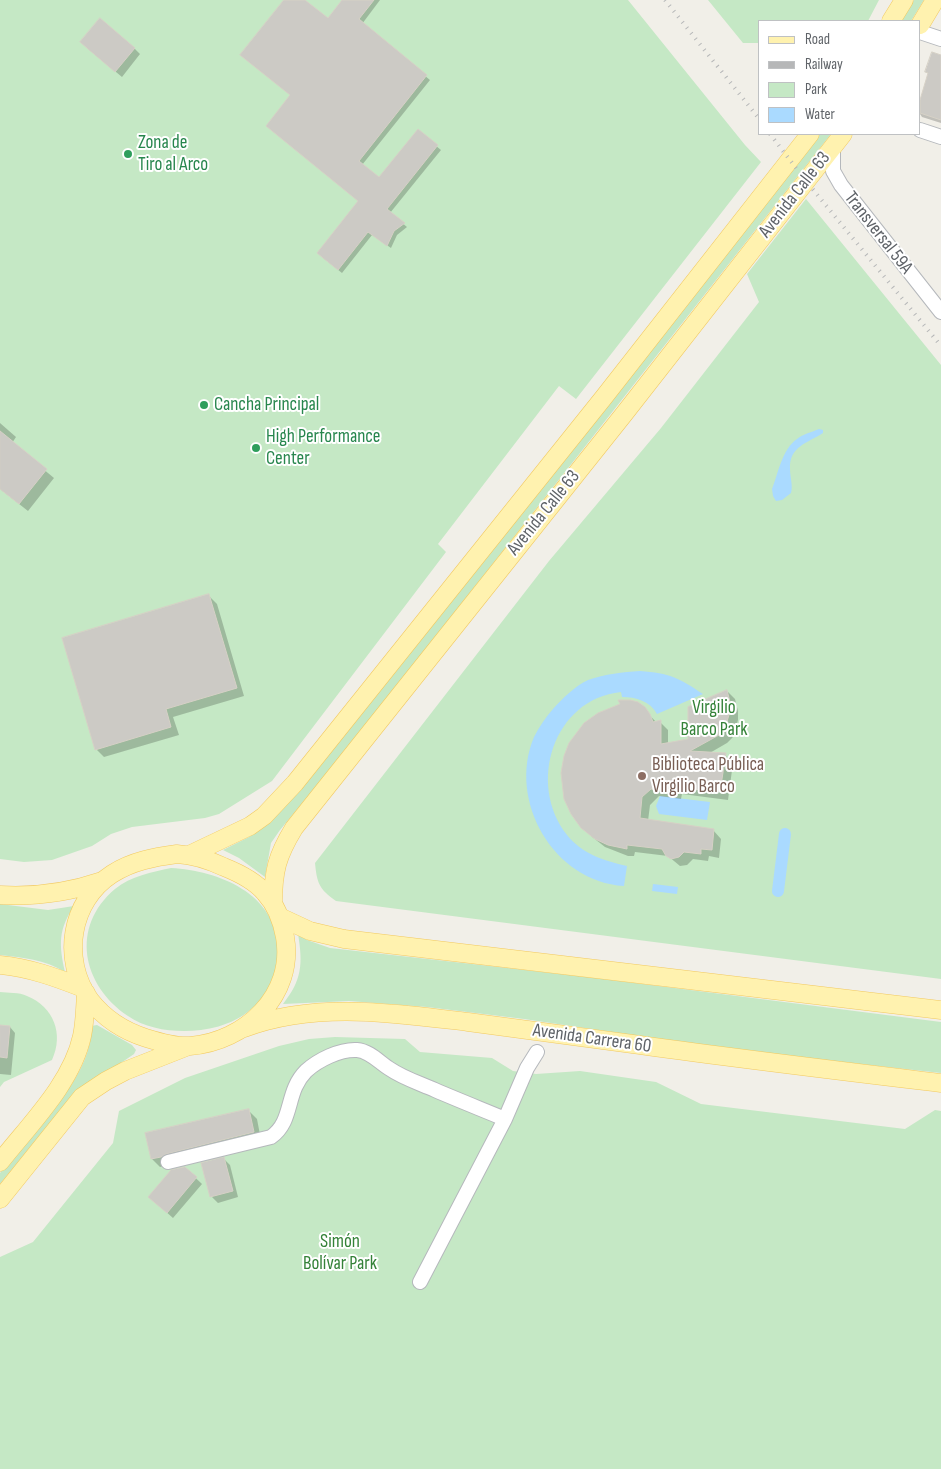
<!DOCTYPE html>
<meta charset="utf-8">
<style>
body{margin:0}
#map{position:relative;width:941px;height:1469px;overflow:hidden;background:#f1efe8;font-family:"Sofia Sans Condensed",sans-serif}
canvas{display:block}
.legend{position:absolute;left:758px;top:20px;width:162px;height:115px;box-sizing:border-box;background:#fff;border:1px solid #bfc1c3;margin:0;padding:6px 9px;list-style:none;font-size:15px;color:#5f6368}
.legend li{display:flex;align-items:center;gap:10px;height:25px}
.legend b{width:25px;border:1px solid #bfc1c3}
</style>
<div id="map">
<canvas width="941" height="1469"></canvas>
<ul class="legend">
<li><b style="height:6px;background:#fff2af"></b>Road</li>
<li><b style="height:6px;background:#b6b7b8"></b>Railway</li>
<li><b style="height:14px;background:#c5e8c5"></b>Park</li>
<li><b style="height:14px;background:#aadaff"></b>Water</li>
</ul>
</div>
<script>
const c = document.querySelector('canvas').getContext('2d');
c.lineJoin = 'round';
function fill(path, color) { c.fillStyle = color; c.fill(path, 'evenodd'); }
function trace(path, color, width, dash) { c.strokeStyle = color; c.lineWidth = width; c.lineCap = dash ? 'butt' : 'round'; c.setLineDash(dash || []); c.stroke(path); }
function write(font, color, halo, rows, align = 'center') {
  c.font = font + ' "Sofia Sans Condensed",sans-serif'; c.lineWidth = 4; c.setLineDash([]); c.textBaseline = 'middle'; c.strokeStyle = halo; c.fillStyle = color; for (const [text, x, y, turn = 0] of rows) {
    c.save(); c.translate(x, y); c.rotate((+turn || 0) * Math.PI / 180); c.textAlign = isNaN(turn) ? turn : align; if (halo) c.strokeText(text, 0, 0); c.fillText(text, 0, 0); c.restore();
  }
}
fill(new Path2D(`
 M 0,0 L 628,0 L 745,145 L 761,162 L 576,399 L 559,386 L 438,544 L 446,552 L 272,781 L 219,814 L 205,818 L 132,827 L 111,834 L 92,846 L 52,860 L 24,862 L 0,859 Z
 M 708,0 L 879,0 L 868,21 L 760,21 L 760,43 L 743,43 Z
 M 914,0 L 924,0 L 911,21 L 901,21 Z
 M 820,134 L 831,134 L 347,749 L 280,830 L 271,843 L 265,877 L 239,858 L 223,850 L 249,837 L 270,821 L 699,290 Z
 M 806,199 L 941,365 L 941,979 L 336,901 C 319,889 317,883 315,863 L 549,561 L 661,428 L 759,302 L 747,274 Z
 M 171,868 C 219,871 276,893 278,949 C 278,967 273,983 262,998 C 247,1017 225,1027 201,1030 C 177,1033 148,1030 128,1016 C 82,985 70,927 115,889 C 131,876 152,872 171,868 Z
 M 0,904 L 48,910 L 74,906 C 58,930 59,945 65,972 C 44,959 23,958 0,955 Z
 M 298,934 L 307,940 L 330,948 L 596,978 L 941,1022 L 941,1073 L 726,1049 L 524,1019 L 427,1007 L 349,1001 L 283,1004 C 302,980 303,964 298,934 Z
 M 0,992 C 8,993 19,992 27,996 C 54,1007 64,1034 52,1060 L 4,1082 L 0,1087 Z
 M 97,1025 L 132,1045 L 136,1050 L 134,1054 L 70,1098 L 0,1184 L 0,1173 L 72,1084 C 80,1071 87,1057 90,1042 C 91,1036 89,1031 91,1026 Z
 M 335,1037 L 405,1039 L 420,1052 L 492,1058 L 513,1071 L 536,1074 L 580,1071 L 656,1082 L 701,1104 L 905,1129 L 935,1110 L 941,1111 L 941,1469 L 0,1469 L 0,1257 L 33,1242 L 113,1143 L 119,1111 L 185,1078 L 279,1046 L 309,1039 Z`), '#c5e8c5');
fill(new Path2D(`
 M 819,429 L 823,430 L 823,433 C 808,443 789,446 790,469 C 790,477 793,485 791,493 L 782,500 L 776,501 L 773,496 L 772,489 C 778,474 782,449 797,439 C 803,434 812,432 819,429 Z
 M 640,671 C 670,673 679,678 703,694 L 657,714 C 650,701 636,697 622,697 L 621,692 C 553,699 527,784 567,835 C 581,853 604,861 627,866 L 624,886 C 554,882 507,801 534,737 C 539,727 546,717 553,709 C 563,698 575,686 588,680 C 605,674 623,672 640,671 Z
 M 660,796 L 710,802 L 707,820 L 659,814 L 656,806 Z
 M 653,884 L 678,887 L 677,894 L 652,891 Z`), '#aadaff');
fill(new Path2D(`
 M 286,0 L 303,0 L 328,20 L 344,0 L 380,0 L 362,24 L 430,80 L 362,165 L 380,179 L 418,131 L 441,150 L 390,213 L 407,227 L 397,235 L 391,248 L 372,235 L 342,273 L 322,257 L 360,202 L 291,95 Z
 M 87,48 L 135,49 L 140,54 L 122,77 Z
 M 941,56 L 941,123 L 922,117 L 920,114 L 920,104 L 929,74 L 927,72 Z
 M 0,423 L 16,437 L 12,443 L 54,478 L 28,511 L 0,489 Z
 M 209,596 L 217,604 L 244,696 L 173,717 L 179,735 L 104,757 L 96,749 Z
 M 727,691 L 735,699 L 738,711 L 738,720 L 733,737 L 727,743 L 708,754 L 725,755 L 733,763 L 728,800 L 682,794 L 681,799 L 659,796 L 650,805 L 648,821 L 713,830 L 721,839 L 719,858 L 709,856 L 708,861 L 693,859 L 687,865 L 680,866 L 668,856 L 635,852 L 634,856 L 628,856 L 605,847 L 591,836 L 582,827 L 638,703 L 657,723 L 660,722 L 668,730 L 668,744 L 689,740 Z
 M 0,1026 L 10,1027 L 15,1033 L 11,1075 L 0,1074 Z
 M 249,1111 L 257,1119 L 261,1140 L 160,1167 L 152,1159 Z
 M 224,1159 L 230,1165 L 238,1197 L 218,1203 L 212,1197 L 203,1164 Z
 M 185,1168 L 202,1184 L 173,1218 L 156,1203 Z`), '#0003');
trace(new Path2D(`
 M 778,891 L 785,834`), '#aadaff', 12);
const building = new Path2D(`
 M 284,0 L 305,0 L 328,18 L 342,0 L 374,0 L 359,19 L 427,75 L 359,161 L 379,177 L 418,129 L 438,145 L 387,209 L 405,223 L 394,231 L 387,246 L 368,232 L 338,270 L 317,253 L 358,201 L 266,126 L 290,95 L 240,55 Z
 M 100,18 L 135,48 L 115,72 L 80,42 Z
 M 932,52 L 941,55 L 941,120 L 920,113 L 920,100 L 928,73 L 925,72 Z
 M 0,431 L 47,469 L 19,504 L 0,489 Z
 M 209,594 L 237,688 L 166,709 L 171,727 L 95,750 L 62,638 Z
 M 727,690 L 730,702 L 730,711 L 725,729 L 719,735 L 690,751 L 726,753 L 720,792 L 674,787 L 673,792 L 651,789 L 642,797 L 640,818 L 714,829 L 712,850 L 701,849 L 701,854 L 684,852 L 679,857 L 671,859 L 666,856 L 662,849 L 627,845 L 627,849 L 608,845 L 595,839 L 581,828 L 571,814 L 564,799 L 561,773 L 564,756 L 569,743 L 584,723 L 598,713 L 620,704 L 618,700 L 630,700 L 638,702 L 645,707 L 650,714 L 653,722 L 661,720 L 661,744 L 688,739 L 688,707 Z
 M 0,1025 L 10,1026 L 7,1058 L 0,1057 Z
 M 249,1109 L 254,1132 L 166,1154 L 161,1157 L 151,1159 L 145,1133 Z
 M 224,1157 L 233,1191 L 210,1197 L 201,1163 Z
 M 185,1167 L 197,1177 L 167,1213 L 148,1197 L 171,1170 Z`);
fill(building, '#cccac5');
trace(building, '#d6d1c6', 1);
const minor = new Path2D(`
 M 920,32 L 941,39
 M 920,130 L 941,137
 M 833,146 L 833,171 L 841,185 L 941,312
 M 168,1162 L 271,1137 C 294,1121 285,1092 306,1071 C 318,1060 340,1049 357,1050 C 370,1051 380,1063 390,1069 C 403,1078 419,1083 435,1090 C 458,1100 481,1109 505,1119
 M 420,1282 L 505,1119 L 527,1068 L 537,1052`);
const major = new Path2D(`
 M 891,21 L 904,0
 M 920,25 L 935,0
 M 177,854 C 194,855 209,860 224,867 C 239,873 255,881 265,893 C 277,906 282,921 285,937 C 295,995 245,1042 190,1046 C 176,1047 159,1042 146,1038 C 124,1031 104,1018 90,1000 C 61,960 70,901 112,874 C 132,861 155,857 177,854 Z
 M 189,855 L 250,826 L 264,816 L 295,783 L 604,397 L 810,134
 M 0,895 C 35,897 70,892 102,881
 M 273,904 C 273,871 277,856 294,828 L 624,414 L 843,134
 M 280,917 L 310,931 L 344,939 L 941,1010
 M 0,965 C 30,968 55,977 83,988
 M 244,1028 C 316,1001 393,1013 468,1022 C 525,1030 583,1037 640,1045 C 740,1059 841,1071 941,1083
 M 0,1162 C 29,1125 72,1083 82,1036 C 85,1022 85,1008 86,993
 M 0,1199 L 82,1097 L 106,1081 L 125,1071 L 186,1047`);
trace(minor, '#b5b8bc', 16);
trace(major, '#f2c960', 19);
trace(minor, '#fff', 14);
trace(major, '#fff2af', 18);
trace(new Path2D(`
 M 665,0 L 760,120
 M 770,134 L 806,181 L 941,346`), '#b6b7b8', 4, [1, 6]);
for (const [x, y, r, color] of [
 [128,154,5,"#2e9e5b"],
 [204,405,5,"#2e9e5b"],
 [256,448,5,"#2e9e5b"],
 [642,776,5,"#8d6e63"]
]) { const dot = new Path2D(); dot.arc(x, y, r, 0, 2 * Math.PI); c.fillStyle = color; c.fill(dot); trace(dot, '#fff', 2); }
write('19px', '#27864d', '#fff', [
 ["Zona de",138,143],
 ["Tiro al Arco",138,165],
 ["Cancha Principal",214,405],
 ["High Performance",266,437],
 ["Center",266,459]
], 'left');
write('19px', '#5f6368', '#fff', [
 ["Avenida Calle 63",795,195,-52],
 ["Transversal 59A",878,233,52],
 ["Avenida Calle 63",544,513,-51],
 ["Avenida Carrera 60",592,1039,8]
]);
write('19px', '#348238', '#fff', [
 ["Virgilio",714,708],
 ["Barco Park",714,730],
 ["Simón",340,1242],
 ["Bolívar Park",340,1264]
]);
write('19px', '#785e54', '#fff', [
 ["Biblioteca Pública",652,765],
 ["Virgilio Barco",652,787]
], 'left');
</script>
